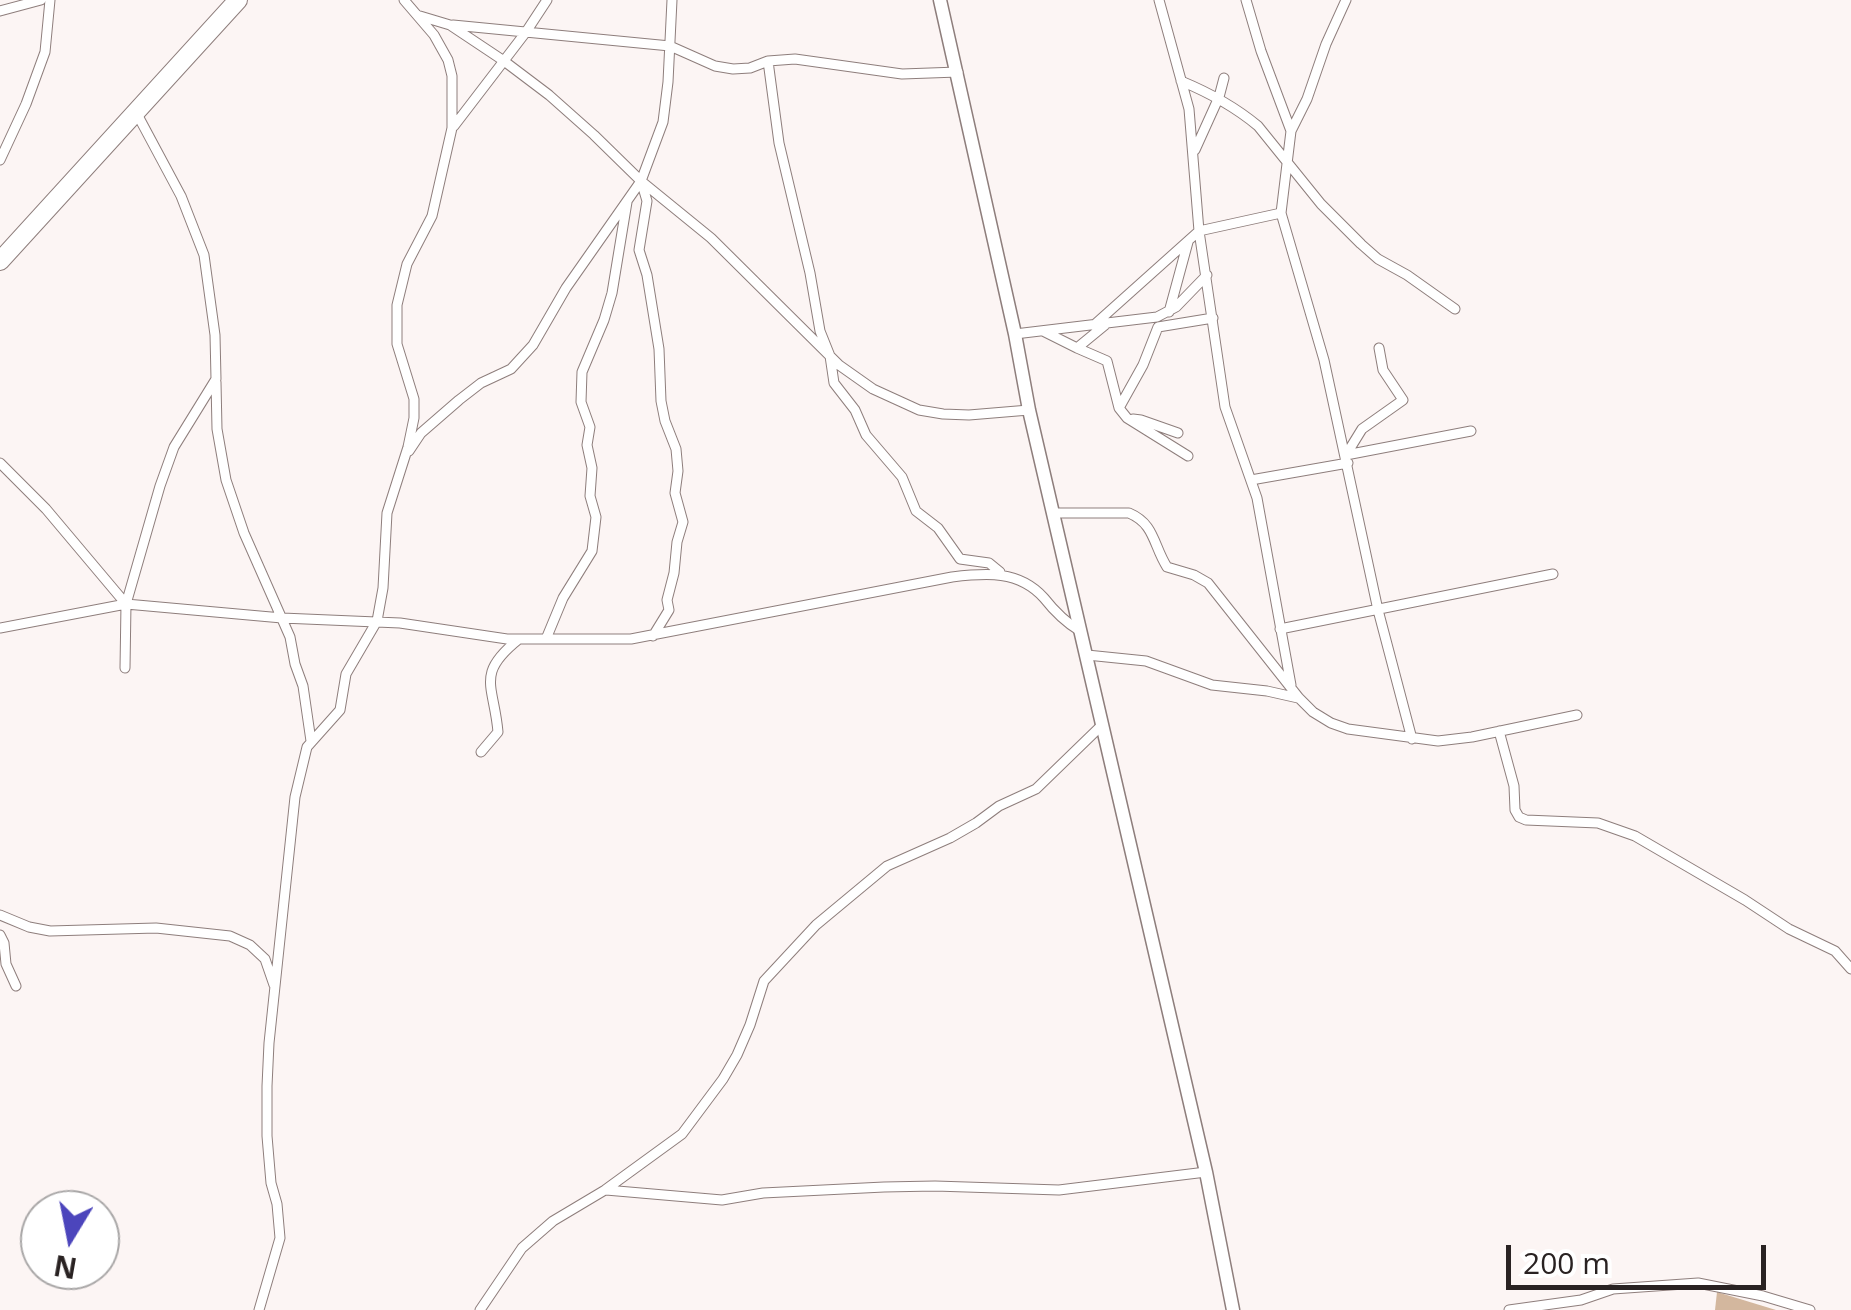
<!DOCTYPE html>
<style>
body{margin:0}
#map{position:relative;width:1851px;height:1310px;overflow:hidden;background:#fcf5f4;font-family:"Open Sans",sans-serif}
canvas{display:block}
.north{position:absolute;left:20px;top:1190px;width:100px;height:100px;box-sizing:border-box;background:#fff;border:2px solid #a9a7a7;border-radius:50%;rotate:190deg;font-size:28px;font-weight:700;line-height:40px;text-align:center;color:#292222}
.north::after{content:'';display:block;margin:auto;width:35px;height:45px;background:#4c45bc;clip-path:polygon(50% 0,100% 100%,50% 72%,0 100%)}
.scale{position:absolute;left:1506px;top:1245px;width:260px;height:45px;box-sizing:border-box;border:5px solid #292222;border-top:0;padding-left:12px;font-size:30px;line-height:35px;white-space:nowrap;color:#292222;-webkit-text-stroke:8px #fff;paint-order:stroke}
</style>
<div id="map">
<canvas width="1851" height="1310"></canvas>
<div class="north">N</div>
<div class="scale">200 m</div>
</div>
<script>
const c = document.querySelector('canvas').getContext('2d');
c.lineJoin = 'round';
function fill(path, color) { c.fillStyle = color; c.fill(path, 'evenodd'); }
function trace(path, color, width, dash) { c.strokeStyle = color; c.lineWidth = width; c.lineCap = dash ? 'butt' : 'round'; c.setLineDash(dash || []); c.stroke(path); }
fill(new Path2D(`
 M 1717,1292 L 1776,1310 L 1715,1310 Z`), '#d3b79e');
const street = new Path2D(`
 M 1159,0 L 1189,109 L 1199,231 L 1225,407 L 1257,498 L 1291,685
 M 1246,0 L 1261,51 L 1291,131
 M 0,11 L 41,0
 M 420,16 L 450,25 L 504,61 L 549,95 L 594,135 L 641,181 L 711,238 L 839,365 L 873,389 L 919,410 L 943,414 L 969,415 L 1029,410
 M 453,25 L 670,46 L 715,66 L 733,69 L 750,68 L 768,61 L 795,59 L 902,74 L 958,72
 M 768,61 L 779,143 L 810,273 L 820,331 L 830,356 L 834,383 L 855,410 L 866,435 L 902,477 L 916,511 L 938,528 L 960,559 L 989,563 L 1000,572
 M 1181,81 C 1210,93 1234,106 1258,126 L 1321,204 L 1361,244 L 1378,259 L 1407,275 L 1455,309
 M 454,126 L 526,32 L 547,0
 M 1195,150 L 1219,97 L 1224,78
 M 0,160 L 26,104 L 45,52 L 50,0
 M 642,184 L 647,201 L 639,250 L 647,275 L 659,349 L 661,401 L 665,421 L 676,449 L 678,471 L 675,493 L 683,522 L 677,542 L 674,573 L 667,600 L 669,610 L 653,636
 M 1281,213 L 1324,360 L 1378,610 L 1412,739
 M 1169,312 L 1188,242
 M 1094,325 L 1199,231 L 1281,213 L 1291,131 L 1307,99 L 1326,44 L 1346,0
 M 1043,331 L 1077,348 L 1105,325
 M 1015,334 L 1157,317 L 1176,307 L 1207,275
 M 1077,348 L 1107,361 L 1119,408 L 1143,365 L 1158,327 L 1213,318
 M 216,382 L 217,429 L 226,480 L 244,533 L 290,637 L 295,664 L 303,686 L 311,741
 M 1119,408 L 1127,418 L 1188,456
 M 1133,419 L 1141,420 L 1178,433
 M 409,451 L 421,433 L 459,400 L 481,383 L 511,369 L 533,345 L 566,288 L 641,181 L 663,122 L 668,82 L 672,0
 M 1346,455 L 1362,429 L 1403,400 L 1383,370 L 1379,348
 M 1346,455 L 1471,431
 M 0,463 L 46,509 L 126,604 L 125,668
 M 1251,480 L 1348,463
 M 1053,513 L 1129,513 C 1155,524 1153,545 1167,567 L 1194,575 L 1208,583 L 1299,698 L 1313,712 L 1331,723 L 1348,729 L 1438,741 L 1472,737 L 1577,715
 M 126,604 L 160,486 L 174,447 L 216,379 L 215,335 L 204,255 L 181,196 L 136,112
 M 0,628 L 126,604 L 282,618 L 400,623 L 507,639 L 631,639 L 952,577 C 986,573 1019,570 1044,598 C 1055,612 1065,622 1080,631
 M 1280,629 L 1553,574
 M 546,639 L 563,598 L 592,551 L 596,517 L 590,496 L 592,468 L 587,445 L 590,427 L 581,402 L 582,372 L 604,320 L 612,293 L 627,202
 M 1087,655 L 1146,661 L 1212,685 L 1267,691 L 1298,698
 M 1499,731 L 1514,786 L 1515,810 L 1519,817 L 1526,820 L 1598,823 L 1635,836 L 1745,900 L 1789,929 L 1835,951 L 1851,969
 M 481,752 L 498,732 C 494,685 475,674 519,639
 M 0,915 L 29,927 L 50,931 L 156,928 L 230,936 L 250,945 L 265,959 L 274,985
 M 0,935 L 4,943 L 6,964 L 16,986
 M 606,1190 L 722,1200 L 763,1193 L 884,1187 L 935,1186 L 1059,1190 L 1206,1172
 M 259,1310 L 280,1238 L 277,1204 L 271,1183 L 267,1136 L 267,1086 L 269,1043 L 295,797 L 307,747 L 340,710 L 346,674 L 377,621 L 383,588 L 387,513 L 408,447 L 414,418 L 414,399 L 397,344 L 397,305 L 407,264 L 432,216 L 452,128 L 452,76 L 448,60 L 434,35 L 404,0
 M 480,1310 L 522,1248 L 553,1221 L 605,1190 L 682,1134 L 723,1079 L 737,1055 L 750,1025 L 764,981 L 816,925 L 887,866 L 950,838 L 976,823 L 999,806 L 1036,789 L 1102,725
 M 1509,1310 L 1581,1300 L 1613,1289 L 1698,1283 L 1763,1296 L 1810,1310`);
const secondary = new Path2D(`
 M 940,0 L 1015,334 L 1029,410 L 1206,1172 L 1233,1310`);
const highway = new Path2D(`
 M 0,261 L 238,0`);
trace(street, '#8e7e7c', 11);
trace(secondary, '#8e7e7c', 15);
trace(highway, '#8e7e7c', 20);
trace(street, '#fff', 9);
trace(secondary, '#fff', 12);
trace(highway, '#fff', 18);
</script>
